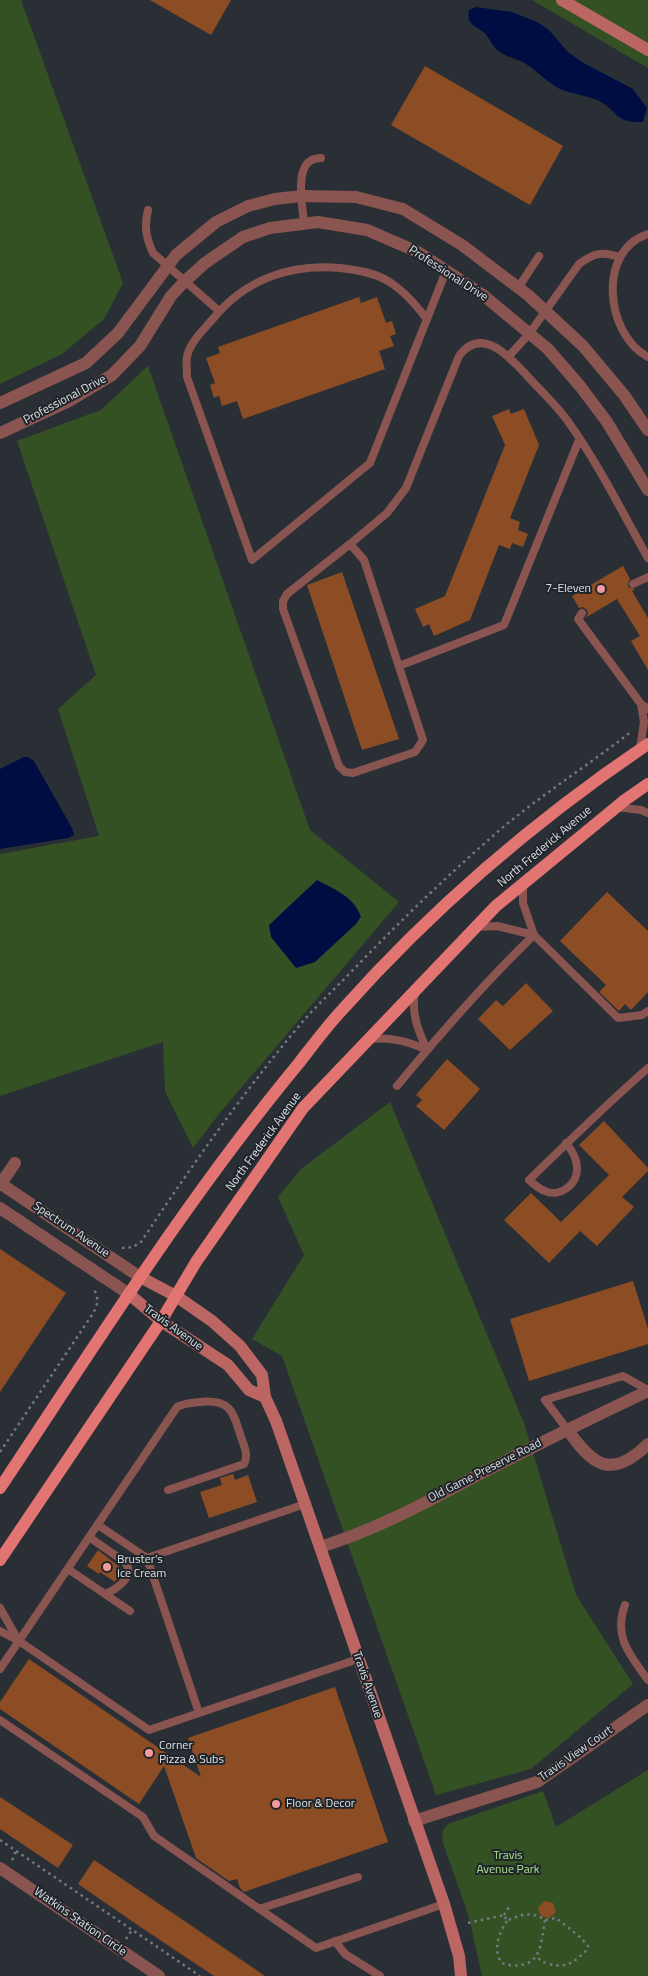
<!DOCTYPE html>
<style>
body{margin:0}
canvas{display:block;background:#292f35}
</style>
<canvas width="648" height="1976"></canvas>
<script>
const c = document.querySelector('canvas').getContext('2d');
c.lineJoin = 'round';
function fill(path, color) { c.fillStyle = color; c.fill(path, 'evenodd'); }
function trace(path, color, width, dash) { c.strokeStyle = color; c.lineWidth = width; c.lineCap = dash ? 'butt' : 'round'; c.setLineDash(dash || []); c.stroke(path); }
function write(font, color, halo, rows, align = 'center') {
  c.font = font + ' "Titillium Web",sans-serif'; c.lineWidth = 4; c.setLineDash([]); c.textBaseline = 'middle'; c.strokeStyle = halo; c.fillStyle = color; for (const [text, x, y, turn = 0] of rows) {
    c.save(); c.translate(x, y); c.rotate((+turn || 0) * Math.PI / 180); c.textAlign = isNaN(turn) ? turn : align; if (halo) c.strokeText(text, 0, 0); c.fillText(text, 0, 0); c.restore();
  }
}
fill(new Path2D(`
 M 0,0 L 21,0 L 123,283 L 104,319 L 62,354 L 0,384 Z
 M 532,0 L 648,0 L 648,68 Z
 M 148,366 L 310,830 L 399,902 L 219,1114 L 193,1148 L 165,1091 L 163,1042 L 0,1096 L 0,854 L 99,836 L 58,709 L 96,675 L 17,441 L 101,410 Z
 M 390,1102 L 524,1423 L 576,1595 L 633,1684 L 531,1769 L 436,1795 L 282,1356 L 252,1339 L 304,1255 L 278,1197 L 301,1169 Z
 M 648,1770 L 648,1976 L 482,1976 L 469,1917 L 442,1840 L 443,1830 L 448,1824 L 543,1791 L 556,1827 Z`), '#345124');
fill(new Path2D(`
 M 476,7 L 512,12 L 537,22 L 548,29 L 568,52 L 582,62 L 633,89 L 647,108 L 643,122 C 612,123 620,111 597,100 C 585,95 572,94 560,89 C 547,82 538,72 526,64 C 519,59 509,58 502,53 C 494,49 492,43 487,36 C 483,30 477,29 472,24 C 468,21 468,15 469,10 Z
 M 24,757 L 28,757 L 34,761 L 72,828 L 74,835 L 68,838 L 0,849 L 0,769 Z
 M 317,880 C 335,890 354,896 361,917 L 356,924 L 315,962 L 296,968 L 271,937 L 269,925 Z`), '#000d42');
fill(new Path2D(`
 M 150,0 L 231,0 L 211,35 Z
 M 425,66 L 563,146 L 530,205 L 391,125 Z
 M 359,297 L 361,303 L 377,297 L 386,323 L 392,321 L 396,334 L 390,336 L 394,346 L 379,351 L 385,369 L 243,419 L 237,401 L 222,406 L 219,396 L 214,398 L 210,385 L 215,383 L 206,358 L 220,353 L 218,347 Z
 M 509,409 L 511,414 L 524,409 L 539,445 L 510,518 L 520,522 L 518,530 L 528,534 L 523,547 L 512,543 L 510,549 L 499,545 L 470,620 L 434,636 L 429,624 L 423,627 L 415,609 L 445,596 L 505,445 L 492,416 Z
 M 623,566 L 630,579 L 628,583 L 628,587 L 635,589 L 632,591 L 648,618 L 648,670 L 631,641 L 640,636 L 617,599 L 585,618 L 588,614 L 587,610 L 583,607 L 579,608 L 572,596 Z
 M 342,572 L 399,739 L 362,750 L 307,585 Z
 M 607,892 L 648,931 L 648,992 L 631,1010 L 625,1004 L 619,1011 L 599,992 L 606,985 L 560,941 Z
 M 526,983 L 553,1011 L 510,1050 L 478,1019 L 496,1000 L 503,1006 Z
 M 447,1059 L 480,1089 L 444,1130 L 416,1106 L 422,1100 L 416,1095 Z
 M 604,1121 L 648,1168 L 648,1171 L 622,1197 L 634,1207 L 597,1246 L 580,1231 L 549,1263 L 504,1220 L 531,1193 L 561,1222 L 609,1175 L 579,1145 Z
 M 0,1249 L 66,1293 L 0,1392 Z
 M 633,1281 L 648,1329 L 648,1344 L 529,1381 L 510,1319 Z
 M 233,1474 L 235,1480 L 248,1475 L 257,1502 L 209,1518 L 200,1492 L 222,1485 L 220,1478 Z
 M 98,1550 L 122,1569 L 115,1582 L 100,1572 L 99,1574 L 87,1566 Z
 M 29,1659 L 201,1777 L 188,1738 L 335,1687 L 388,1842 L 244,1892 L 240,1888 L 237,1879 L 229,1881 L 196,1858 L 164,1766 L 139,1804 L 0,1709 L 0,1702 Z
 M 0,1797 L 73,1845 L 58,1868 L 0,1829 Z
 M 94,1860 L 186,1922 L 265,1976 L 214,1976 L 139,1926 L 78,1884 Z
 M 544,1901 L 553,1903 L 556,1912 L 549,1918 L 541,1916 L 538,1908 Z`), '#8c4c24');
trace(new Path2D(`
 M 122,1248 L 133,1247 L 141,1242 C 192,1165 245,1090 304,1020 C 319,1003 336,988 352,971 C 400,921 450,873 502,828 C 544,793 590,764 632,731
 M 0,1452 L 94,1312 L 98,1301 L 95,1291 L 97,1289
 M 0,1840 L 200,1976
 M 12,1860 L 15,1855 L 15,1850
 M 504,1915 L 507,1909 L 513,1907
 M 507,1921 C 499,1933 492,1950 502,1963 C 513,1967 529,1967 536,1956 C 542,1947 543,1930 545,1920
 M 468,1923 L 504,1915 L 507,1921 C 520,1914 532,1911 545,1920 L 556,1918 L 580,1937 L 588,1946 L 588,1949 C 575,1961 568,1969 549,1964 C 543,1962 539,1961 537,1955
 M 126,1939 L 132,1930`), '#757a7f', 2.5, [2.5, 4]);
trace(new Path2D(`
 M 148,210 C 144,226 146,238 153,253 L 219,311
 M 304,224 C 303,208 295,171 310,161 C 313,159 318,158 321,158
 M 648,234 C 597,250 605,334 648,357
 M 518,288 L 539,256
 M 426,318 C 416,305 405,292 391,283 C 377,273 357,270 340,268 C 290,263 244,280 212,320 C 203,330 189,344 187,357 C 186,363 187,370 187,377 L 252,560 L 370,463 L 446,271
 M 509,356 L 529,334 L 579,264 C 594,253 602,251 619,257
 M 350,544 L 287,594 L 283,601 L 283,609 L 339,766 L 345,772 L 353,773 L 415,752 L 423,740 L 364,560 L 350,544 L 387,513 L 406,488 L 459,356 C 483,323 513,361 531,380 C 543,393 557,406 567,420 C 598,463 622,512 648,558
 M 633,584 L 648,577
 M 582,613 L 578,619 L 641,704 L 648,709
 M 399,666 L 504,625 L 579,440
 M 640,749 L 644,722 L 641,704
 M 616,807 L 641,810 L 648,813
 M 523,883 L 523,903 L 534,935
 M 476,927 L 497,926 L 534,935
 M 415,992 C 411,1014 418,1030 427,1050
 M 370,1039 C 391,1037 407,1041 427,1050
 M 397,1086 C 440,1034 485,982 534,935 L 618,1018 L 642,1015 L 648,1011
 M 566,1143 C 572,1150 577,1158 577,1168 C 578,1184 560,1198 545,1191 C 539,1189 534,1184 529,1180 C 568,1142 607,1104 648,1068
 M 567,1429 L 545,1400 L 623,1376 L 648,1390
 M 98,1525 L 147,1558 L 199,1713
 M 89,1537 L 125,1562 C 136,1576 117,1589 105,1594
 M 147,1558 L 305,1504
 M 68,1569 L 130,1611
 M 625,1605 C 613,1637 630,1655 648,1680
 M 0,1608 L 18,1640
 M 0,1631 L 19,1641 L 149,1730 L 358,1659
 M 0,1669 L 177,1407 C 184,1403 192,1403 200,1402 C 231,1399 233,1412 241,1437 C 244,1446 249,1455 244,1464 L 168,1490
 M 0,1720 L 143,1817 L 154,1836 L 316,1948 L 444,1904
 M 259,1909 L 358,1877
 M 335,1941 L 345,1954 L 380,1976`), '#8a5451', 8);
trace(new Path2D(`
 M 0,403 L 86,363 L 118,333 L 176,255 L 216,222 L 248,206 L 275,199 L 302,196 L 356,197 L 403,209 L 462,245 L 528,295 L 583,346 L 624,395 L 648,430
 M 0,433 L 69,401 L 112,375 L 140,346 L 171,296 L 184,282 L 205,263 L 243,237 L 270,228 L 318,222 L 367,230 L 418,252 L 483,295 L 548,349 L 580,386 L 607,422 L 648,490
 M 1,1184 L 140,1277
 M 0,1185 L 15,1163
 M 0,1208 L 129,1294
 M 567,1429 C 593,1466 611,1480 648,1444
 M 320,1547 C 376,1530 427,1502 478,1475 C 534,1446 591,1418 648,1391
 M 414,1821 L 537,1782 L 648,1705
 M 0,1868 L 159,1976`), '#8a5451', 12);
trace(new Path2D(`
 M 562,0 L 648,50
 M 140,1277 L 176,1296 L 212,1321 L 240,1346 L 262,1375 L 265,1397 L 276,1421 L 305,1504 L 444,1904 L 459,1956 L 461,1976
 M 129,1294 L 161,1321 L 228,1365 L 249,1390 L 265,1397`), '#bc6663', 12);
trace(new Path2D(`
 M 0,1488 C 96,1344 188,1197 299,1063 C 313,1045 327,1026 343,1009 C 432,909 537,819 648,744
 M 0,1560 L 161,1321 L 196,1262 L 303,1108 L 496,906 L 625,800 L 648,784`), '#e27471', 12);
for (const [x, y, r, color] of [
 [601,589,5,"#f59b9d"],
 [107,1567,5,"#f59b9d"],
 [149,1753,5,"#f59b9d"],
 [276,1804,5,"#f59b9d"]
]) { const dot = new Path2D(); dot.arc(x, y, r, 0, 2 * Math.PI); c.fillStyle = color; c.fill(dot); trace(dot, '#20252b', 2); }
write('12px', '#dde1e5', '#20252b', [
 ["Professional Drive",448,274,33],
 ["Professional Drive",65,400,-28],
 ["North Frederick Avenue",545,847,-40],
 ["North Frederick Avenue",264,1142,-54],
 ["Spectrum Avenue",71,1230,34],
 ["Travis Avenue",173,1328,36],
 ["Old Game Preserve Road",485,1471,-27],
 ["Travis Avenue",367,1685,71],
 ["Travis View Court",576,1754,-35],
 ["Watkins Station Circle",80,1922,35]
]);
write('12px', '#dde1e5', '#20252b', [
 ["7-Eleven",591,589,"right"],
 ["Bruster's",117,1560],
 ["Ice Cream",117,1574],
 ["Corner",159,1746],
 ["Pizza & Subs",159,1760],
 ["Floor & Decor",286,1804]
], 'left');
write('12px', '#abe58c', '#20252b', [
 ["Travis",508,1856],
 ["Avenue Park",508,1870]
]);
</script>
